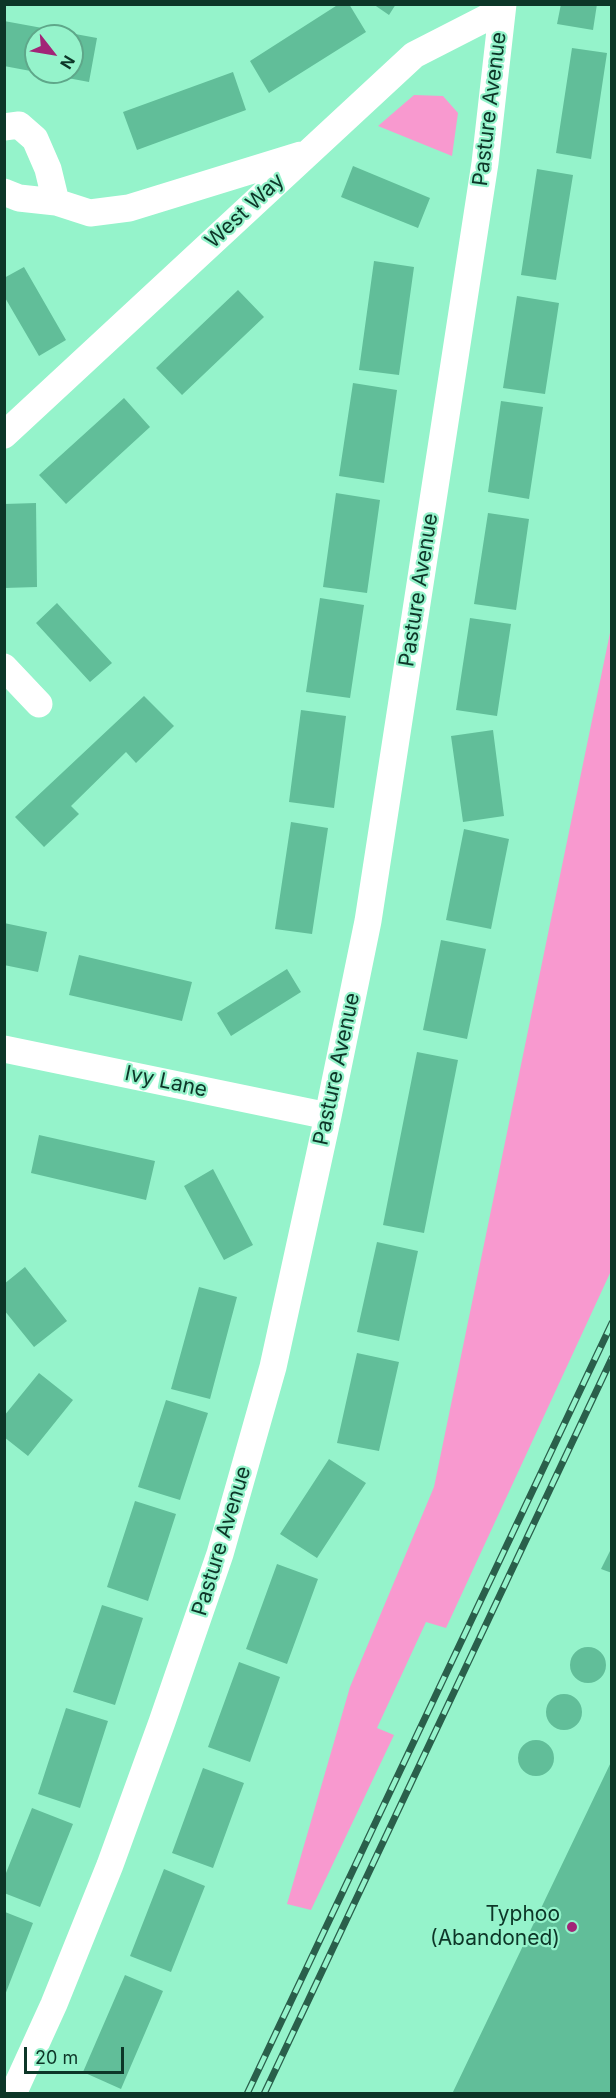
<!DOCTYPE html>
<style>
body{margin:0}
#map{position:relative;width:616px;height:2098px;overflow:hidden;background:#95f3cb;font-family:Inter,sans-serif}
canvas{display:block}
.frame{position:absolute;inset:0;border:6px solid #0d3628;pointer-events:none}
.north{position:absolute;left:24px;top:24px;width:60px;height:60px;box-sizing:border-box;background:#95f3cb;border:2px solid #5fa78a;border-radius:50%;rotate:121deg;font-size:16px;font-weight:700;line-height:24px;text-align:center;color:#0d3628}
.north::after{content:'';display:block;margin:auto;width:21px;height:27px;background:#a22477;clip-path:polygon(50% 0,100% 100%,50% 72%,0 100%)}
.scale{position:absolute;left:24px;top:2047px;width:100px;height:27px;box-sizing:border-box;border:3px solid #0d3628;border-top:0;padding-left:8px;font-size:18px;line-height:21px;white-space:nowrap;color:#0d3628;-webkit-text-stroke:4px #95f3cb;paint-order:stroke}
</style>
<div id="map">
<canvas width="616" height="2098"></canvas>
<div class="frame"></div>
<div class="north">N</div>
<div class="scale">20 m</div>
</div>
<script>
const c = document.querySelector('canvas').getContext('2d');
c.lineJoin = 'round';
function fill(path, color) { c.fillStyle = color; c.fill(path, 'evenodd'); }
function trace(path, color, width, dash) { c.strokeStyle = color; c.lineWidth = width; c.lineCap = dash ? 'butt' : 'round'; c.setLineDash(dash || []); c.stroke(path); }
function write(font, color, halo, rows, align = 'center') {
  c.font = font + ' Inter,sans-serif'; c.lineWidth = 4.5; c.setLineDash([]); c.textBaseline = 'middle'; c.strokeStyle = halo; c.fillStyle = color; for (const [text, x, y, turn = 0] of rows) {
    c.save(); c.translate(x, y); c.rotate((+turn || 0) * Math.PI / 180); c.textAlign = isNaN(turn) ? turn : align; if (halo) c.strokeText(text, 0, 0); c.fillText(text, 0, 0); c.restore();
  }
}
fill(new Path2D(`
 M 414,95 L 443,96 L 458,113 L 452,156 L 378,126 Z
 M 611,628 L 611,1271 L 446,1628 L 426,1622 L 377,1728 L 394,1735 L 311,1910 L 287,1904 L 350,1687 L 434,1487 Z`), '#f899cf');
fill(new Path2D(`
 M 339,4 L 349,4 L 366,32 L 269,93 L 250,61 Z
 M 373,4 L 396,4 L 389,15 Z
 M 561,4 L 597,4 L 593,30 L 557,24 Z
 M 4,21 L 97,38 L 89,82 L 41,73 L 72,72 L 72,36 L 36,36 L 36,72 L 4,66 Z
 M 572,48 L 607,53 L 591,159 L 556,153 Z
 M 233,72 L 246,110 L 137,150 L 123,112 Z
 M 353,166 L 430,198 L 418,228 L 341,197 Z
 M 537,169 L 573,175 L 556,280 L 521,275 Z
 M 374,261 L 414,267 L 399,375 L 359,370 Z
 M 24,267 L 66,340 L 39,356 L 4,296 L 4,278 Z
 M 238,290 L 264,317 L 182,395 L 156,368 Z
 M 517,296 L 559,303 L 545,394 L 503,388 Z
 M 353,383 L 397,390 L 384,483 L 339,476 Z
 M 124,398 L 150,427 L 66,504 L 39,475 Z
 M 501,401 L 543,407 L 529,499 L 488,492 Z
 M 336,493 L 380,500 L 367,593 L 323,587 Z
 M 36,503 L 37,587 L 4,588 L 4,504 Z
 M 488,513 L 529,519 L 516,610 L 474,604 Z
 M 320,598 L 364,605 L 350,698 L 306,692 Z
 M 57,603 L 112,663 L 90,682 L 36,623 Z
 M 470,618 L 511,624 L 497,716 L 456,710 Z
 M 144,696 L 174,726 L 136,763 L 126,752 L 71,806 L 79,814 L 44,847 L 15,817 Z
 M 301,710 L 346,716 L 334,808 L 289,802 Z
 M 493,730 L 504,816 L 463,822 L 451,736 Z
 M 291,822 L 328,828 L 312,934 L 275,929 Z
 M 464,829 L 509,839 L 491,929 L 446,920 Z
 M 4,923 L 47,932 L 38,972 L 4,965 Z
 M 441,940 L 486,949 L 467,1039 L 423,1030 Z
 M 79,955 L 192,982 L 182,1021 L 69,995 Z
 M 287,969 L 301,992 L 231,1036 L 217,1013 Z
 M 417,1052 L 458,1060 L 424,1233 L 383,1225 Z
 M 39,1135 L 155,1161 L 146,1200 L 31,1173 Z
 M 213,1169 L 253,1245 L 224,1260 L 184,1186 Z
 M 377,1242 L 418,1251 L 399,1341 L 357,1332 Z
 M 25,1267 L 67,1321 L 34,1347 L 4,1310 L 4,1284 Z
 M 199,1287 L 237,1297 L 210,1399 L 171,1389 Z
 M 357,1353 L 399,1362 L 379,1451 L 337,1443 Z
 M 39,1373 L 73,1400 L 28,1456 L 4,1437 L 4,1416 Z
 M 166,1400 L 208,1413 L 180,1500 L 138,1487 Z
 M 329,1459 L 366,1483 L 317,1558 L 280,1534 Z
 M 135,1501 L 176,1514 L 148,1601 L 107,1587 Z
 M 612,1547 L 612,1573 L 601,1569 Z
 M 277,1564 L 318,1579 L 287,1664 L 246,1649 Z
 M 102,1605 L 143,1618 L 115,1705 L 73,1692 Z
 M570 1665a18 18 0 1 1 36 0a18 18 0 1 1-36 0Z
 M 239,1662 L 280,1677 L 250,1762 L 208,1747 Z
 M546 1712a18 18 0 1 1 36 0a18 18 0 1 1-36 0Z
 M 66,1708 L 108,1721 L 80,1808 L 38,1794 Z
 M518 1758a18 18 0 1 1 36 0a18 18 0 1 1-36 0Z
 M 612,1760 L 612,2094 L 452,2094 Z
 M 203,1768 L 244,1783 L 213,1868 L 172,1853 Z
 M 32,1808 L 73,1824 L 40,1907 L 4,1893 L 4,1878 Z
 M 164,1869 L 205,1886 L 171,1972 L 130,1956 Z
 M 5,1912 L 33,1923 L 5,1995 Z
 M 125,1975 L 163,1991 L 121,2089 L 83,2072 Z`), '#61be99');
trace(new Path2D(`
 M 4,127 L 19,125 L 35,139 L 48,169 L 56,202
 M 4,192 L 19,198 L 56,202 L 90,213 L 129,208 L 301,155
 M 4,435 L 414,55 L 502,10
 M 4,667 L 39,704
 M 4,1049 L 328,1116
 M 13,2094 L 54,2004 L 110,1865 L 162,1722 L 220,1554 L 273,1367 L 328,1116 L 368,921 L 485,163 L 503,4`), '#fff', 27);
const rail = new Path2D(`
 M 247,2094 L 612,1323
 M 264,2094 L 612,1358`);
trace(rail, '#2a5f4b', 7);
trace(rail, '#95f3cb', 4.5, [14]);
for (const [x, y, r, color] of [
 [572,1927,6,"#a22477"]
]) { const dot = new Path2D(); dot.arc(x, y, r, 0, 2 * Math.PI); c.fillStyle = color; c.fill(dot); trace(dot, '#95f3cb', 2); }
write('21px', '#0d3628', '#95f3cb', [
 ["Pasture Avenue",490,109,-83],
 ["West Way",245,211,-43],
 ["Pasture Avenue",419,590,-81],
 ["Pasture Avenue",337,1069,-78],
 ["Ivy Lane",166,1082,12],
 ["Pasture Avenue",222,1541,-73]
]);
write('21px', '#0d3628', '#95f3cb', [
 ["Typhoo",560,1915],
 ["(Abandoned)",560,1939]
], 'right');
</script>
